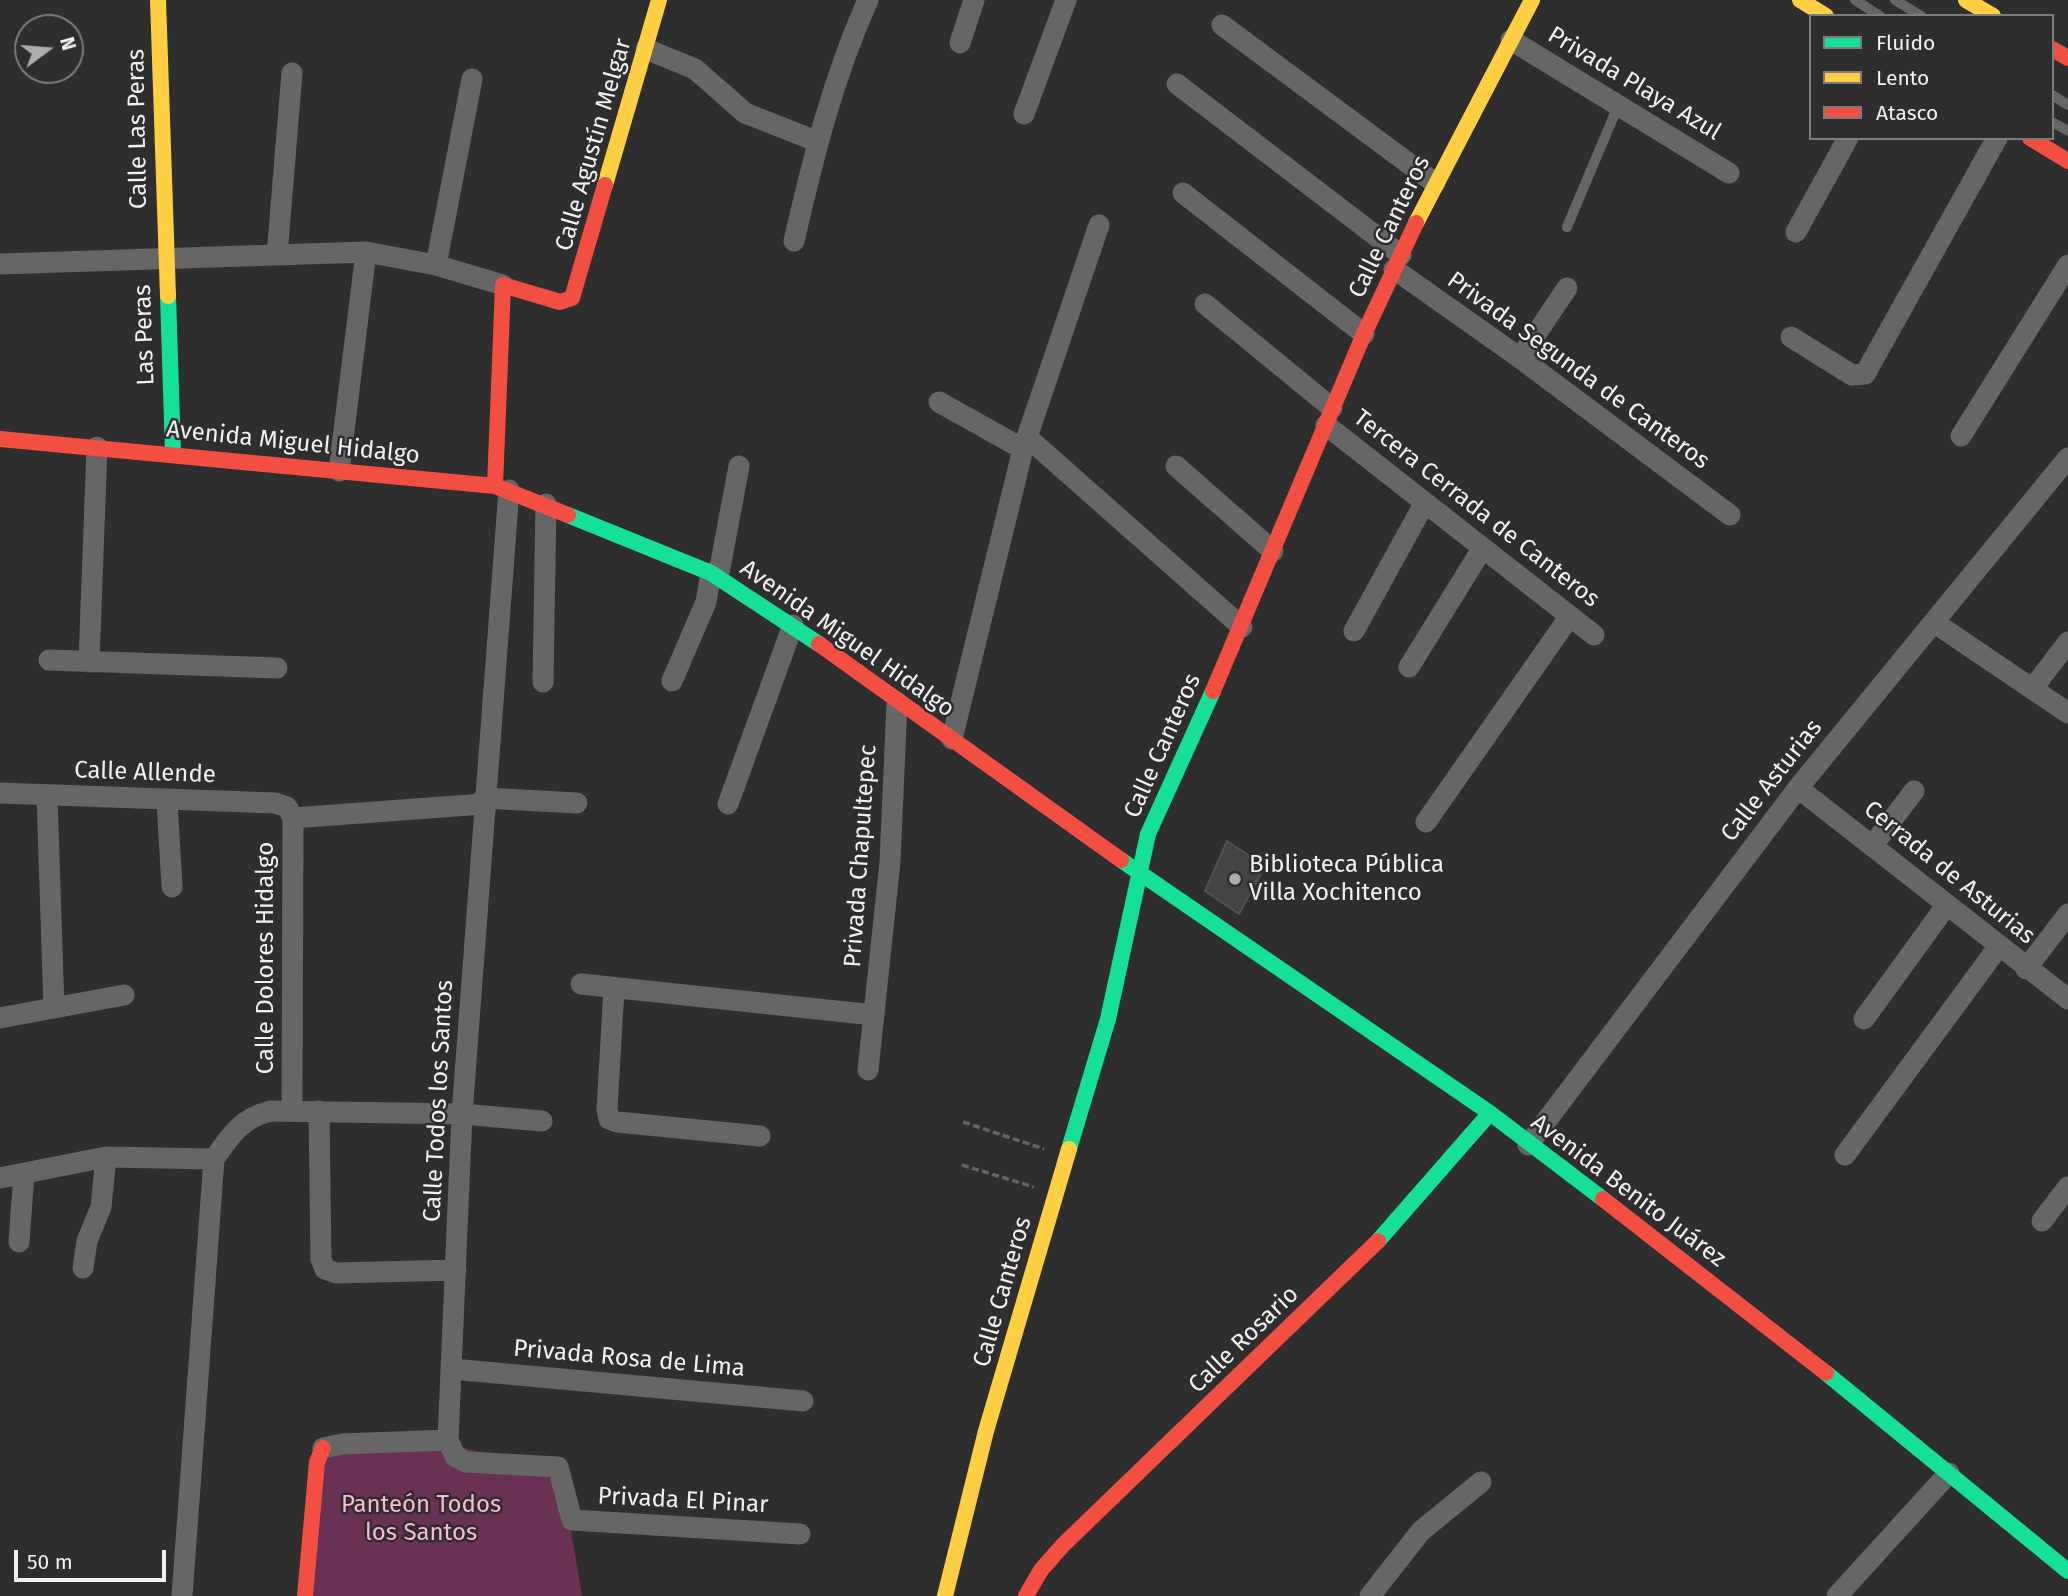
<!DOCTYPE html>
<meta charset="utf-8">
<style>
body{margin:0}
#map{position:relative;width:2068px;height:1596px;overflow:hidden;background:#2f2e2f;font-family:"Fira Sans",sans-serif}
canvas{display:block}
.legend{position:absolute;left:1809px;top:14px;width:245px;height:126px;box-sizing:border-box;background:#302d2f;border:2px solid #7e7b7d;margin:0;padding:9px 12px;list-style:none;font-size:21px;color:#f2f1f2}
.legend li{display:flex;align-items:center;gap:14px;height:35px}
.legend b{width:35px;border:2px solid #7e7b7d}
.north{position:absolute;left:14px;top:14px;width:70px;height:70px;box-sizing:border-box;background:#302d2f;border:2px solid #7e7b7d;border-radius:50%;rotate:74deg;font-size:19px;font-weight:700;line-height:28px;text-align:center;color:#f2f1f2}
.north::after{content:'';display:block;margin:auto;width:24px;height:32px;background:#aeadae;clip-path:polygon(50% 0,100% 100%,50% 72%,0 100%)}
.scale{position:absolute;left:14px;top:1550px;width:152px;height:32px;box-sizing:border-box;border:4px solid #f2f1f2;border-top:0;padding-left:9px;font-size:21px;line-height:24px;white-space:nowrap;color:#f2f1f2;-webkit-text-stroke:5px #302d2f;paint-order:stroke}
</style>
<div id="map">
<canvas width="2068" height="1596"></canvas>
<ul class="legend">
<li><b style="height:9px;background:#16e098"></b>Fluido</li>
<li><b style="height:9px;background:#ffcf43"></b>Lento</li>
<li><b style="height:9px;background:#f24e42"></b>Atasco</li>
</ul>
<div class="north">N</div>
<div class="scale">50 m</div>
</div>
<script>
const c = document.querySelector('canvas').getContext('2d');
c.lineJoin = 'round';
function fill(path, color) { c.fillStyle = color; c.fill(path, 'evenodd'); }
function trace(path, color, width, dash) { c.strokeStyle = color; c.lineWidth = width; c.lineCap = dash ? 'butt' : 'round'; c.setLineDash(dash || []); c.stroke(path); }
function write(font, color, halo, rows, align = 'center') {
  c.font = font + ' "Fira Sans",sans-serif'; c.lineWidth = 5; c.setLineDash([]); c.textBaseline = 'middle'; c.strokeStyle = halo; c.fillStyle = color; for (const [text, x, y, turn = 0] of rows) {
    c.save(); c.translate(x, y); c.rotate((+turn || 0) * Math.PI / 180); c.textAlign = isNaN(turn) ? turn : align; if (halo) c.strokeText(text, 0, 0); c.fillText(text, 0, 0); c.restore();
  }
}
fill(new Path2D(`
 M 448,1440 L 467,1449 L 560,1466 L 582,1596 L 310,1596 L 323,1448 Z`), '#693154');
const building = new Path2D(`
 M 1227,841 L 1265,866 L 1239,914 L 1205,891 Z`);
fill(building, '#454444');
trace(building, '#525152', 2);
trace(new Path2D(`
 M 963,1122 L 1044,1149
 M 962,1165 L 1034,1187`), '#646464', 3.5, [7, 3.5]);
trace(new Path2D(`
 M 1855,0 L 1880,16
 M 1895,0 L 1921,16
 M 2052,95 L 2068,105
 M 2052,122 L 2068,131
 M 1567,227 L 1618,106`), '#676666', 10);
trace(new Path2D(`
 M 1222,25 L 1435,183
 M 1511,40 L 1729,173
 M 960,43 L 974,0
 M 646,49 L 695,69 L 745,113 L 816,141
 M 1177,84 L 1401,255
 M 1024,114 L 1066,0
 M 1183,193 L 1364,334
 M 1796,232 L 1848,138
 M 794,241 C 813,158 833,78 868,0
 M 277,255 L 292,73
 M 0,264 L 366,252 L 436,265 L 503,285
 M 436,265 L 472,79
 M 1394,269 L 1520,358 L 1730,515
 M 1205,304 L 1332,408
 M 1791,337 L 1852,375 L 1865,374 L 1997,138
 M 1520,358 L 1567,288
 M 939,402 L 1023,449
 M 1326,425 L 1594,635
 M 1961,436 L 2068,265
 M 1027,437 L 1242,627
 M 1176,466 L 1273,551
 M 339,471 L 366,252
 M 509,490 L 462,1114 L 448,1440 L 455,1456 L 466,1462 L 558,1467 L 572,1520 L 800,1534
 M 718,578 L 739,466
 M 1935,623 L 2068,713
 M 1354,631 L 1424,504
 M 49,660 L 277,668
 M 89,662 L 97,447
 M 1409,667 L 1482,549
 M 672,681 L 706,602 L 711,573
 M 543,682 L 546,504
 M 2033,688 L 2068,642
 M 952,739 L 1023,449 L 1099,225
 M 1798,788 L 2068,999
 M 0,793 L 275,803 L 287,807 L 293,818 L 292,1111
 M 47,796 L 54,1008
 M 484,798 L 577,803
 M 167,801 L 172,887
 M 728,804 L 793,625
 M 293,818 L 483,804
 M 1426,822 L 1570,616
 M 1873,845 L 1914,791
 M 2026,969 L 2068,914
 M 581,984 L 874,1015
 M 614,989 L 607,1109 L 609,1119 L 617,1122 L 760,1136
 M 0,1018 L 124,995
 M 1864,1019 L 1946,906
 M 868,1070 L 890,862 L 897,702
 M 319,1111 L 321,1259 L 325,1269 L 336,1273 L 456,1270
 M 1528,1145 L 1798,788 L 2068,458
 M 1845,1155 L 1999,946
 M 214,1159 C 231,1135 241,1118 271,1111 L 462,1114 L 542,1121
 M 0,1178 L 106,1157 L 214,1159
 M 2042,1221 L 2068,1187
 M 19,1242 L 24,1173
 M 83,1268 L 87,1241 L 101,1207 L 106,1157
 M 452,1369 L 803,1401
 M 323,1448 L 342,1444 L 448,1440
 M 182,1596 L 214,1159
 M 1370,1596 L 1421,1531 L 1481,1482
 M 1837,1596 L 1949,1473`), '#676666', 21);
trace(new Path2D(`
 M 168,296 L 173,453
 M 568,515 L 711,573 L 819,644
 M 1121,860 L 1490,1113 L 1603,1199
 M 1069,1149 L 1108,1019 L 1148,834 L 1213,691
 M 1378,1241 L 1490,1113
 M 1826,1373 L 2068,1571`), '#16e098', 16);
trace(new Path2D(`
 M 158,0 L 168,296
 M 1800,0 L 1826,16
 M 1966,0 L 1993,16
 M 605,185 L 659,0
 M 1416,223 L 1532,0
 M 945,1596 L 986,1431 L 1069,1149`), '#ffcf43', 16);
trace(new Path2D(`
 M 2052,49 L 2068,58
 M 2030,138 L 2068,161
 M 0,439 L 495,486 L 568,515
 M 495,486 L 503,285 L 560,302 L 572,298 L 605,185
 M 819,644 L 1121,860
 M 1213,691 L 1364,334 L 1416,223
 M 1603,1199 L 1826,1373
 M 305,1596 L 317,1462 L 323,1448
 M 1026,1596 L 1041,1570 L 1063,1545 L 1378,1241`), '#f24e42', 16);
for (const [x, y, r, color] of [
 [1235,879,7,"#aeadae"]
]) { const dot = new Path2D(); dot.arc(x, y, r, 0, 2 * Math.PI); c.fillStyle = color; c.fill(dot); trace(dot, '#302d2f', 2.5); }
write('24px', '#f2f1f2', '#302d2f', [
 ["Privada Playa Azul",1634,84,31],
 ["Calle Las Peras",138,129,-91],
 ["Calle Agustín Melgar",594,145,-74],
 ["Calle Canteros",1390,227,-64],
 ["Las Peras",145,335,-92],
 ["Privada Segunda de Canteros",1578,371,36],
 ["Avenida Miguel Hidalgo",293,443,6],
 ["Tercera Cerrada de Canteros",1476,509,38],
 ["Avenida Miguel Hidalgo",847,639,35],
 ["Calle Canteros",1163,746,-66],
 ["Calle Allende",145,773,2],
 ["Calle Asturias",1772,781,-52],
 ["Privada Chapultepec",861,856,-86],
 ["Cerrada de Asturias",1949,873,39],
 ["Calle Dolores Hidalgo",266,958,-90],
 ["Calle Todos los Santos",439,1101,-87],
 ["Avenida Benito Juárez",1628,1191,37],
 ["Calle Canteros",1003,1292,-74],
 ["Calle Rosario",1244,1340,-44],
 ["Privada Rosa de Lima",629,1359,5],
 ["Privada El Pinar",683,1501,3]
]);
write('24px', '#f2f1f2', '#302d2f', [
 ["Biblioteca Pública",1249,865],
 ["Villa Xochitenco",1249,893]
], 'left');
write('24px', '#f7b9dc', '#302d2f', [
 ["Panteón Todos",421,1505],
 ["los Santos",421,1533]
]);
</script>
